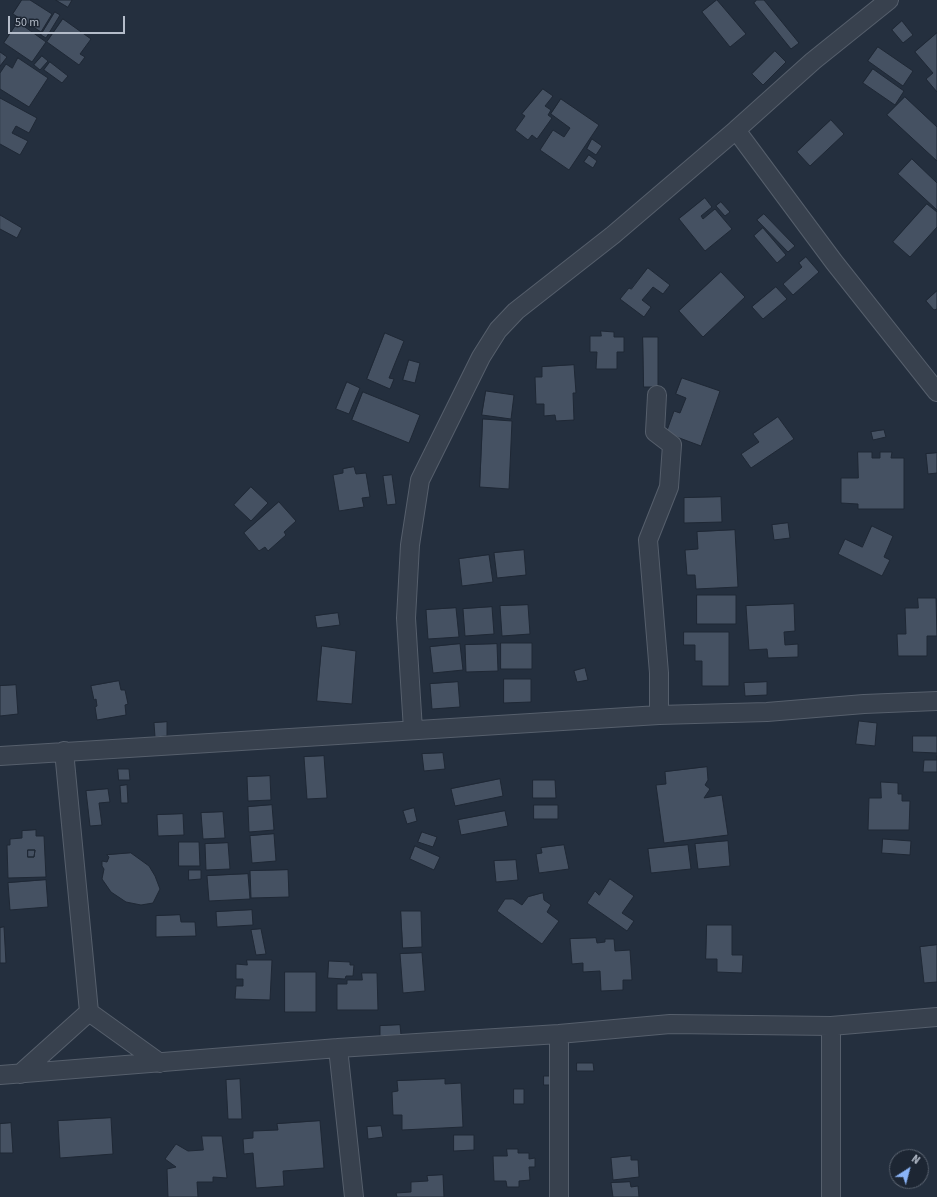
<!DOCTYPE html>
<style>
body{margin:0}
#map{position:relative;width:937px;height:1197px;overflow:hidden;background:#242f3e;font-family:"Source Sans 3",sans-serif}
canvas{display:block}
.north{position:absolute;left:889px;top:1149px;width:40px;height:40px;box-sizing:border-box;background:#1d2633;border:1px solid #59626f;border-radius:50%;rotate:36deg;font-size:11px;font-weight:700;line-height:16px;text-align:center;color:#b4bcc9}
.north::after{content:'';display:block;margin:auto;width:14px;height:18px;background:#8ab4f8;clip-path:polygon(50% 0,100% 100%,50% 72%,0 100%)}
.scale{position:absolute;left:8px;top:16px;width:117px;height:18px;box-sizing:border-box;border:2px solid #b4bcc9;border-top:0;padding-left:5px;font-size:12px;line-height:14px;white-space:nowrap;color:#b4bcc9;-webkit-text-stroke:3px #1d2633;paint-order:stroke}
</style>
<div id="map">
<canvas width="937" height="1197"></canvas>
<div class="north">N</div>
<div class="scale">50 m</div>
</div>
<script>
const c = document.querySelector('canvas').getContext('2d');
c.lineJoin = 'round';
function fill(path, color) { c.fillStyle = color; c.fill(path, 'evenodd'); }
function trace(path, color, width, dash) { c.strokeStyle = color; c.lineWidth = width; c.lineCap = dash ? 'butt' : 'round'; c.setLineDash(dash || []); c.stroke(path); }
const building = new Path2D(`
 M 22,0 L 30,0 L 52,14 L 41,32 L 13,14 Z
 M 56,0 L 72,0 L 68,7 Z
 M 717,0 L 746,34 L 730,47 L 702,12 Z
 M 757,0 L 764,0 L 799,43 L 791,49 L 754,3 Z
 M 55,12 L 60,15 L 46,38 L 41,35 Z
 M 63,19 L 91,39 L 80,54 L 85,57 L 79,65 L 47,42 Z
 M 902,21 L 913,35 L 903,43 L 892,30 Z
 M 18,22 L 46,42 L 32,62 L 4,43 Z
 M 937,33 L 937,92 L 926,79 L 933,73 L 915,52 Z
 M 878,47 L 913,71 L 903,86 L 868,61 Z
 M 775,51 L 786,62 L 763,85 L 752,74 Z
 M 0,52 L 7,57 L 0,66 Z
 M 42,56 L 48,61 L 40,70 L 34,65 Z
 M 18,58 L 48,78 L 29,107 L 0,89 L 0,73 L 6,64 L 12,68 Z
 M 50,62 L 68,76 L 62,83 L 44,70 Z
 M 873,69 L 904,91 L 895,105 L 863,83 Z
 M 543,89 L 553,96 L 545,106 L 551,110 L 548,115 L 552,118 L 537,139 L 532,135 L 528,140 L 515,130 L 525,116 L 522,114 Z
 M 905,97 L 937,127 L 937,161 L 887,115 Z
 M 0,98 L 37,118 L 29,133 L 16,126 L 12,133 L 28,141 L 20,155 L 0,144 Z
 M 561,99 L 599,125 L 569,170 L 540,150 L 553,130 L 564,137 L 570,128 L 551,114 Z
 M 831,120 L 844,134 L 810,166 L 797,152 Z
 M 592,139 L 602,146 L 596,155 L 587,149 Z
 M 589,155 L 597,161 L 593,168 L 584,162 Z
 M 912,159 L 937,183 L 937,210 L 898,174 Z
 M 705,198 L 712,207 L 701,216 L 703,219 L 715,209 L 732,229 L 705,251 L 679,219 Z
 M 721,202 L 730,212 L 725,216 L 716,206 Z
 M 927,204 L 937,212 L 937,227 L 910,257 L 893,242 Z
 M 764,214 L 795,246 L 788,252 L 757,220 Z
 M 0,215 L 22,228 L 17,238 L 0,229 Z
 M 763,228 L 786,255 L 777,263 L 754,236 Z
 M 806,257 L 819,272 L 793,295 L 783,284 L 802,267 L 799,263 Z
 M 648,268 L 670,285 L 663,294 L 653,287 L 642,300 L 651,307 L 644,317 L 620,299 L 629,288 L 631,289 Z
 M 721,272 L 745,297 L 703,337 L 679,311 Z
 M 776,287 L 787,299 L 763,319 L 752,307 Z
 M 937,291 L 937,309 L 934,310 L 926,301 Z
 M 601,331 L 614,332 L 614,337 L 624,337 L 624,352 L 617,352 L 617,369 L 596,369 L 597,352 L 590,352 L 590,336 L 601,336 Z
 M 385,333 L 404,341 L 389,378 L 394,379 L 390,389 L 367,379 Z
 M 643,337 L 658,337 L 658,387 L 644,387 Z
 M 409,360 L 420,363 L 415,383 L 403,380 Z
 M 574,365 L 576,393 L 573,393 L 574,420 L 556,421 L 555,415 L 544,416 L 544,404 L 536,404 L 535,377 L 542,377 L 542,367 Z
 M 682,378 L 720,391 L 701,446 L 666,433 L 674,411 L 680,413 L 686,398 L 676,394 Z
 M 347,382 L 360,388 L 349,414 L 336,409 Z
 M 486,391 L 514,395 L 511,419 L 482,415 Z
 M 363,392 L 420,415 L 409,443 L 352,420 Z
 M 778,417 L 794,439 L 751,468 L 741,454 L 759,442 L 753,434 Z
 M 483,419 L 512,421 L 509,489 L 480,487 Z
 M 884,430 L 886,437 L 873,440 L 871,432 Z
 M 858,452 L 872,452 L 872,458 L 880,458 L 880,452 L 892,452 L 891,458 L 904,458 L 904,509 L 858,509 L 858,504 L 841,503 L 841,478 L 858,478 Z
 M 937,453 L 937,473 L 928,474 L 926,454 Z
 M 354,467 L 356,474 L 366,473 L 370,497 L 362,498 L 364,507 L 339,511 L 333,475 L 343,473 L 343,469 Z
 M 392,475 L 396,504 L 387,505 L 383,476 Z
 M 251,487 L 268,503 L 251,521 L 234,505 Z
 M 721,497 L 722,522 L 684,523 L 684,498 Z
 M 279,502 L 296,521 L 284,532 L 286,535 L 268,551 L 265,547 L 259,551 L 244,533 Z
 M 788,523 L 790,538 L 774,540 L 772,525 Z
 M 872,526 L 893,536 L 884,557 L 890,560 L 882,576 L 838,554 L 845,539 L 862,547 Z
 M 735,530 L 738,587 L 696,589 L 695,575 L 687,575 L 685,550 L 698,549 L 697,532 Z
 M 524,550 L 526,575 L 497,578 L 494,553 Z
 M 489,555 L 493,582 L 462,586 L 459,559 Z
 M 697,595 L 736,595 L 736,624 L 697,624 Z
 M 918,598 L 936,598 L 937,636 L 927,636 L 927,656 L 898,656 L 897,634 L 906,634 L 905,608 L 918,608 Z
 M 794,604 L 795,631 L 784,632 L 785,645 L 798,644 L 798,657 L 768,658 L 767,649 L 749,650 L 746,606 Z
 M 528,605 L 530,634 L 502,636 L 500,606 Z
 M 492,607 L 494,634 L 465,636 L 463,609 Z
 M 456,608 L 459,637 L 428,639 L 426,610 Z
 M 338,613 L 340,625 L 317,628 L 315,616 Z
 M 684,632 L 729,632 L 729,686 L 702,686 L 702,661 L 695,661 L 695,645 L 684,645 Z
 M 501,643 L 532,643 L 532,669 L 501,669 Z
 M 460,644 L 463,670 L 433,673 L 430,647 Z
 M 497,644 L 498,671 L 466,672 L 465,645 Z
 M 322,646 L 356,651 L 352,704 L 317,701 Z
 M 585,668 L 588,680 L 577,682 L 574,671 Z
 M 504,679 L 531,679 L 531,702 L 504,703 Z
 M 119,681 L 121,690 L 125,690 L 128,704 L 125,705 L 126,715 L 97,720 L 95,707 L 97,706 L 96,699 L 94,700 L 91,686 Z
 M 458,682 L 460,707 L 432,709 L 430,684 Z
 M 767,682 L 767,695 L 745,696 L 744,683 Z
 M 16,685 L 18,714 L 0,716 L 0,686 Z
 M 859,721 L 877,723 L 875,746 L 856,744 Z
 M 167,722 L 167,736 L 155,737 L 154,723 Z
 M 913,736 L 937,736 L 937,753 L 913,752 Z
 M 443,753 L 445,769 L 424,771 L 422,754 Z
 M 324,756 L 327,798 L 307,799 L 304,757 Z
 M 937,756 L 937,772 L 923,772 L 924,760 L 937,760 Z
 M 707,767 L 708,780 L 705,785 L 710,789 L 704,798 L 722,795 L 728,835 L 664,843 L 656,785 L 666,784 L 665,772 Z
 M 118,769 L 129,769 L 130,780 L 119,780 Z
 M 270,776 L 271,800 L 248,801 L 247,777 Z
 M 500,779 L 503,796 L 455,806 L 451,789 Z
 M 533,780 L 555,780 L 556,798 L 533,798 Z
 M 881,782 L 898,783 L 898,794 L 902,794 L 902,801 L 910,801 L 909,830 L 868,830 L 869,798 L 881,798 Z
 M 127,785 L 128,803 L 121,803 L 120,786 Z
 M 108,789 L 110,802 L 99,803 L 102,825 L 90,826 L 86,791 Z
 M 272,805 L 274,830 L 249,832 L 248,807 Z
 M 534,805 L 558,805 L 558,819 L 534,819 Z
 M 414,808 L 417,821 L 407,824 L 403,811 Z
 M 505,811 L 508,826 L 461,835 L 458,820 Z
 M 223,812 L 225,838 L 203,839 L 201,813 Z
 M 183,814 L 184,835 L 158,836 L 157,815 Z
 M 36,830 L 36,836 L 44,836 L 46,877 L 8,878 L 7,845 L 10,845 L 10,839 L 22,838 L 22,831 ZM 28,850 L 35,850 L 34,857 L 28,857 Z
 M 422,832 L 437,837 L 433,847 L 418,842 Z
 M 274,834 L 276,861 L 252,863 L 250,836 Z
 M 883,839 L 911,841 L 910,855 L 882,853 Z
 M 728,841 L 730,866 L 698,869 L 695,844 Z
 M 179,842 L 199,842 L 200,866 L 179,866 Z
 M 228,843 L 230,869 L 206,870 L 205,844 Z
 M 564,845 L 569,869 L 539,873 L 536,854 L 542,853 L 541,848 Z
 M 688,845 L 691,869 L 651,873 L 648,849 Z
 M 415,846 L 440,857 L 434,870 L 410,859 Z
 M 28,850 L 35,850 L 34,857 L 28,857 Z
 M 131,853 L 149,866 L 155,876 L 160,889 L 153,903 L 141,905 L 126,902 L 111,892 L 102,879 L 104,869 L 102,866 L 102,861 L 107,862 L 109,857 L 107,855 Z
 M 516,860 L 518,880 L 496,882 L 494,861 Z
 M 189,870 L 201,870 L 201,879 L 189,880 Z
 M 288,870 L 289,897 L 251,898 L 250,871 Z
 M 248,874 L 250,899 L 209,901 L 207,876 Z
 M 610,879 L 634,896 L 622,913 L 634,921 L 627,931 L 587,903 L 595,891 L 599,895 Z
 M 46,880 L 48,907 L 10,910 L 8,883 Z
 M 543,893 L 544,900 L 551,905 L 547,912 L 559,921 L 542,944 L 497,911 L 505,899 L 513,899 L 522,905 L 528,897 Z
 M 252,910 L 253,925 L 217,927 L 216,912 Z
 M 401,911 L 421,911 L 422,947 L 403,948 Z
 M 180,915 L 181,922 L 195,922 L 196,936 L 156,937 L 156,916 Z
 M 707,925 L 732,925 L 732,955 L 743,955 L 742,973 L 717,972 L 717,959 L 706,959 Z
 M 4,927 L 6,963 L 0,963 L 0,928 Z
 M 261,929 L 266,954 L 256,955 L 251,930 Z
 M 596,938 L 597,943 L 605,942 L 605,939 L 614,939 L 615,951 L 630,950 L 632,980 L 623,980 L 623,990 L 601,991 L 600,971 L 583,972 L 583,963 L 572,964 L 570,939 Z
 M 937,945 L 937,982 L 924,983 L 920,947 Z
 M 422,953 L 425,991 L 403,993 L 400,954 Z
 M 247,960 L 272,960 L 270,1000 L 235,999 L 236,986 L 243,986 L 243,979 L 236,979 L 236,964 L 247,965 Z
 M 329,961 L 350,962 L 350,965 L 354,965 L 353,976 L 346,976 L 345,979 L 328,978 Z
 M 285,972 L 316,972 L 316,1012 L 285,1012 Z
 M 362,973 L 377,973 L 378,1010 L 337,1010 L 337,984 L 347,984 L 347,980 L 362,980 Z
 M 400,1025 L 401,1035 L 380,1036 L 380,1026 Z
 M 577,1063 L 593,1063 L 594,1071 L 577,1071 Z
 M 544,1076 L 553,1076 L 552,1085 L 544,1085 Z
 M 240,1079 L 242,1119 L 228,1119 L 226,1080 Z
 M 445,1079 L 445,1084 L 461,1083 L 463,1127 L 402,1130 L 402,1115 L 393,1115 L 392,1092 L 398,1091 L 397,1081 Z
 M 514,1089 L 524,1089 L 524,1104 L 514,1104 Z
 M 111,1118 L 113,1154 L 60,1158 L 58,1121 Z
 M 320,1121 L 324,1168 L 283,1171 L 284,1186 L 256,1188 L 253,1153 L 244,1154 L 243,1139 L 253,1138 L 253,1131 L 278,1130 L 277,1124 Z
 M 11,1123 L 13,1153 L 0,1153 L 0,1124 Z
 M 381,1126 L 383,1137 L 368,1139 L 367,1127 Z
 M 454,1135 L 474,1135 L 474,1150 L 454,1151 Z
 M 202,1136 L 222,1136 L 227,1178 L 213,1177 L 213,1182 L 197,1182 L 198,1197 L 168,1197 L 167,1169 L 176,1167 L 165,1159 L 176,1144 L 188,1151 L 203,1150 Z
 M 507,1149 L 518,1149 L 518,1153 L 529,1153 L 529,1159 L 535,1158 L 535,1167 L 529,1167 L 530,1180 L 519,1181 L 519,1187 L 507,1187 L 506,1181 L 494,1181 L 493,1156 L 507,1156 Z
 M 631,1156 L 631,1160 L 638,1160 L 639,1177 L 613,1180 L 611,1158 Z
 M 443,1175 L 444,1197 L 397,1197 L 396,1193 L 411,1192 L 411,1182 L 428,1181 L 427,1176 Z
 M 630,1182 L 631,1187 L 638,1186 L 639,1197 L 613,1197 L 611,1183 Z`);
fill(building, '#455162');
trace(building, '#1f2835', 1);
const street = new Path2D(`
 M 736,130 L 834,262 L 937,392
 M 657,395 L 655,432 L 672,445 L 669,487 L 648,540 L 659,673 L 659,715
 M 413,730 L 406,618 L 410,545 L 420,480 L 481,357 L 498,330 L 516,311 L 613,235 L 736,130 L 813,61 L 889,0
 M 64,751 L 89,1012 L 160,1063
 M 0,756 L 659,715 L 767,712 L 864,704 L 937,701
 M 338,1048 L 354,1197
 M 20,1074 L 89,1012
 M 0,1075 L 338,1048 L 559,1034 L 670,1024 L 831,1026 L 937,1017
 M 559,1197 L 559,1034
 M 831,1197 L 831,1026`);
trace(street, '#565f6c', 20);
trace(street, '#38414e', 18);
</script>
